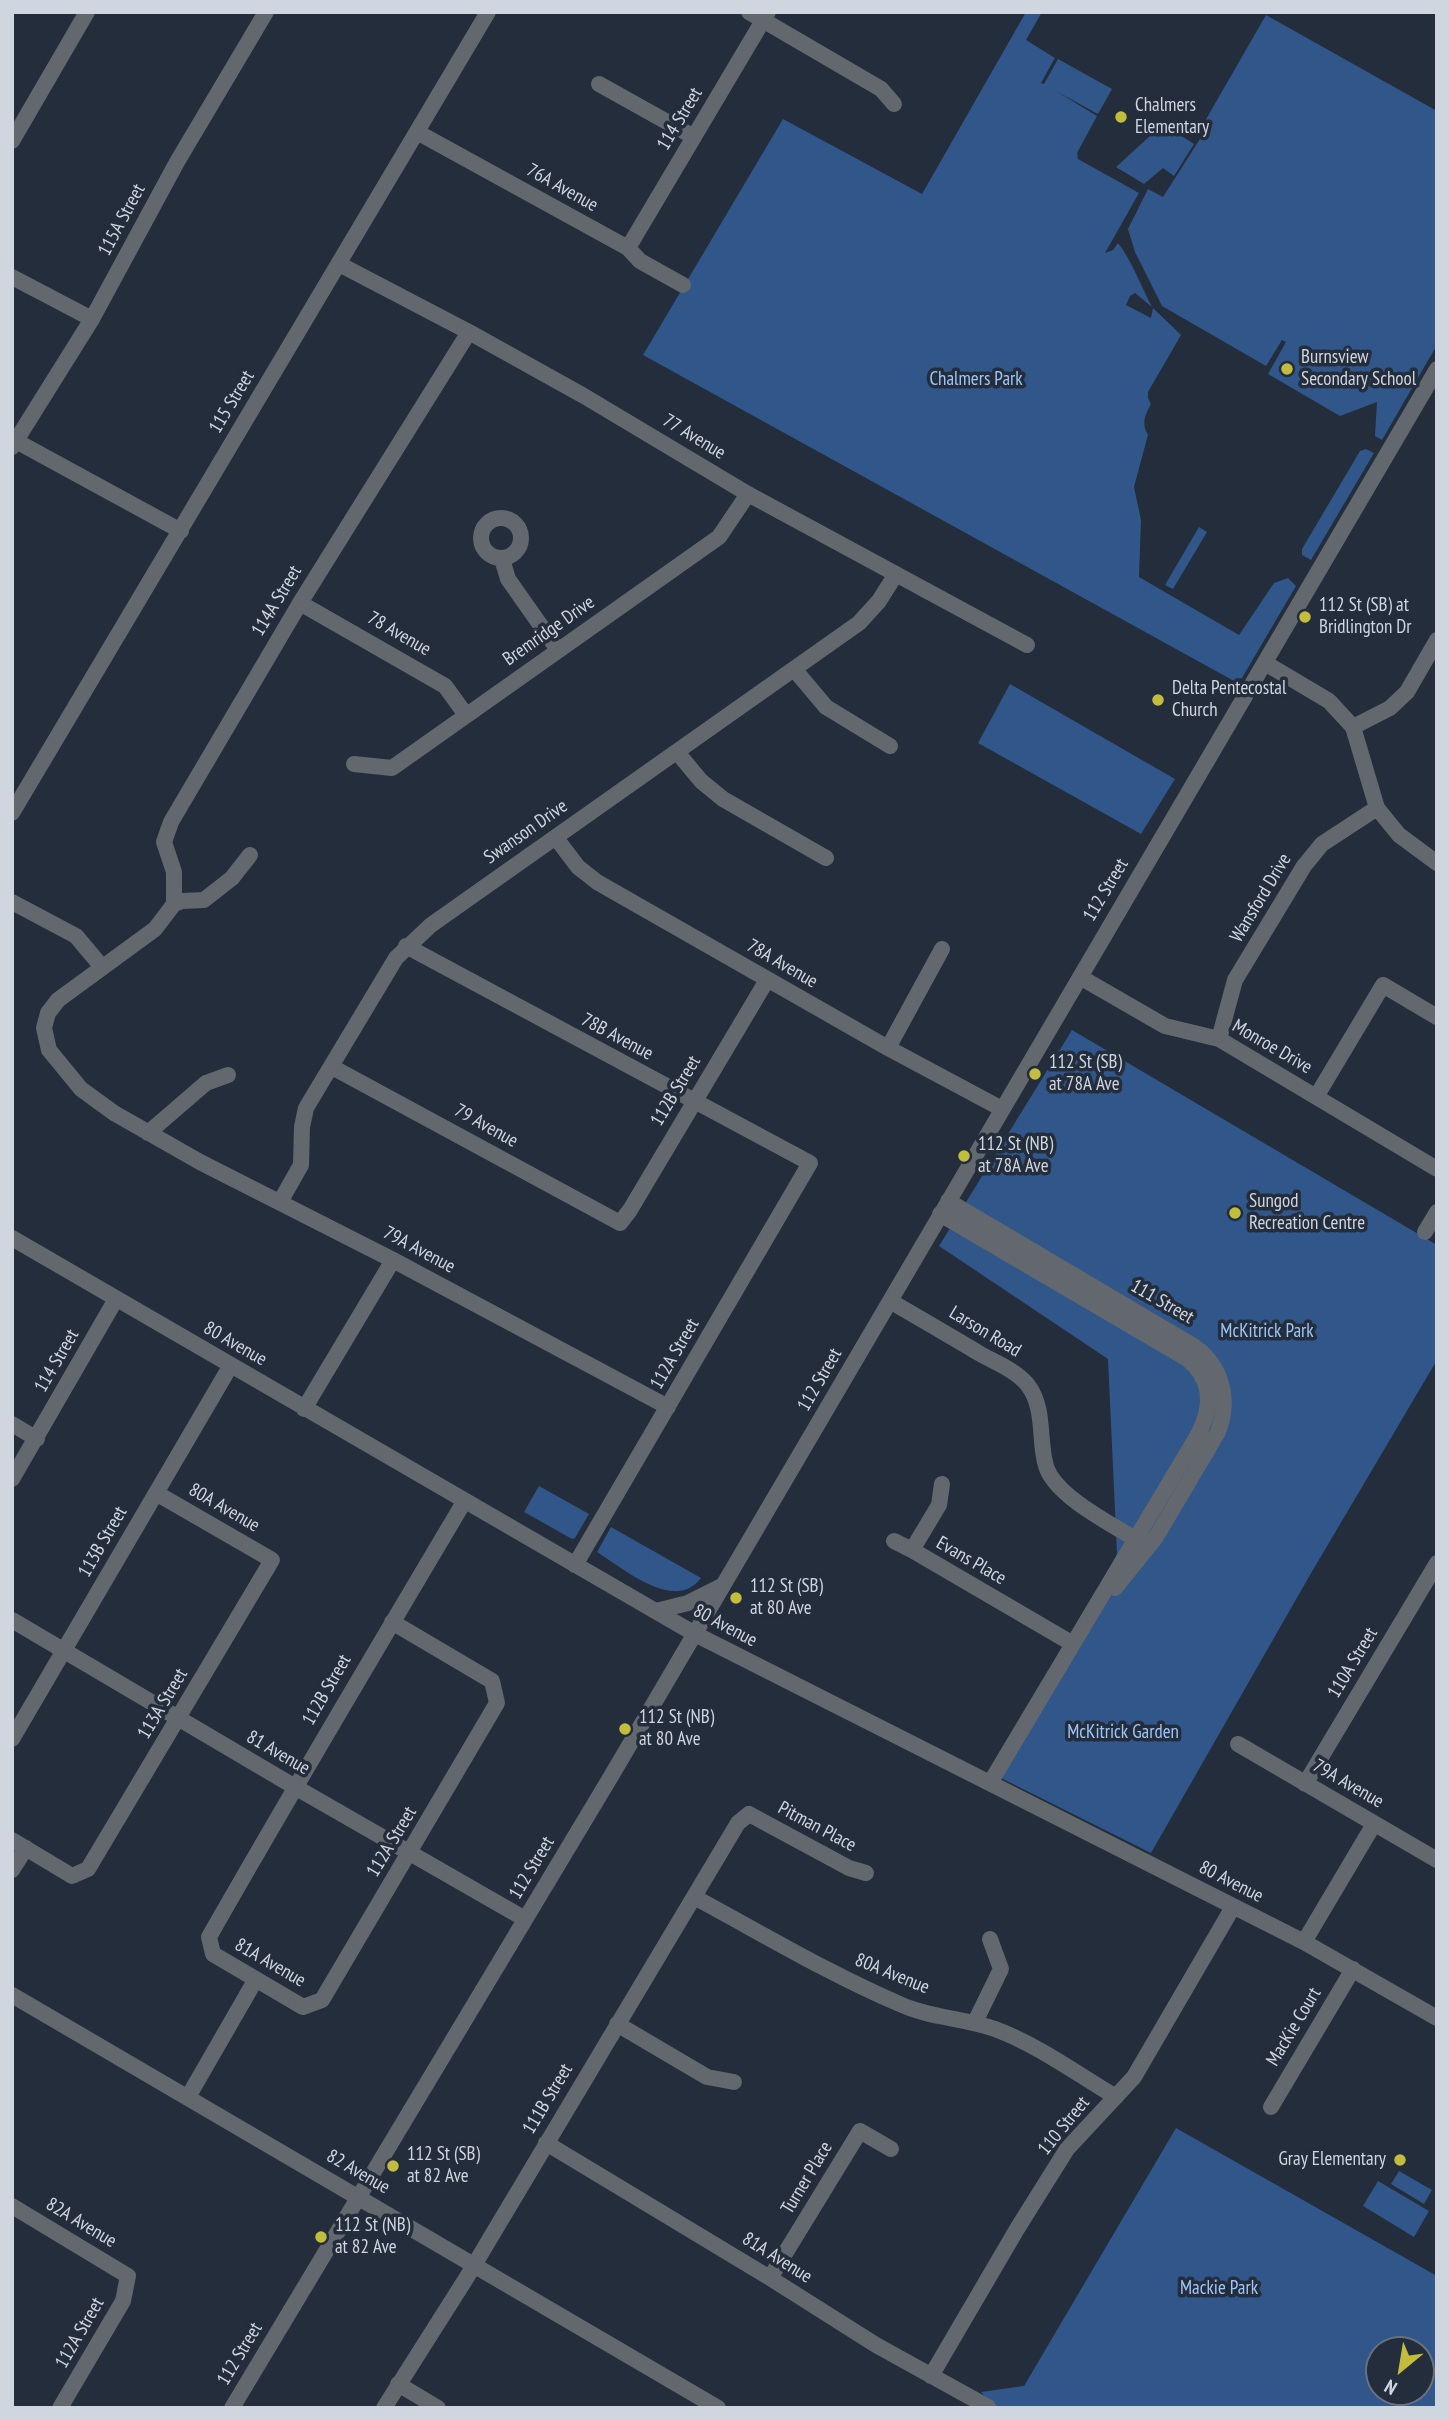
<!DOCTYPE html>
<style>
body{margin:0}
#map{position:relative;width:1449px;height:2420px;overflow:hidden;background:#232d3b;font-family:"PT Sans Narrow",sans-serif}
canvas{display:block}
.frame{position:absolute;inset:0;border:14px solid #d0d6df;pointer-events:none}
.north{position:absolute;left:1365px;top:2336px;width:70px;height:70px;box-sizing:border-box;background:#232d3b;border:2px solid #68717d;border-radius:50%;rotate:210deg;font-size:19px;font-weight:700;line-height:28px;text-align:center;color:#d0d6df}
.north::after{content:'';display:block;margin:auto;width:24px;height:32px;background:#c3bd3e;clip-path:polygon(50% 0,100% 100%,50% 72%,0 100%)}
</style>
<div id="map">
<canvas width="1449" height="2420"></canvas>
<div class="frame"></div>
<div class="north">N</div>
</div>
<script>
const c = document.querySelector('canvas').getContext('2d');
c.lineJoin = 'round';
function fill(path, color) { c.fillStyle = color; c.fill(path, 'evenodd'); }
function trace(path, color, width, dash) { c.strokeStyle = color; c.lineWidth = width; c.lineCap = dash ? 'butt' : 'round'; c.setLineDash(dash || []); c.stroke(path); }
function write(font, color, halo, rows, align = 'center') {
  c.font = font + ' "PT Sans Narrow",sans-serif'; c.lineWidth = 7; c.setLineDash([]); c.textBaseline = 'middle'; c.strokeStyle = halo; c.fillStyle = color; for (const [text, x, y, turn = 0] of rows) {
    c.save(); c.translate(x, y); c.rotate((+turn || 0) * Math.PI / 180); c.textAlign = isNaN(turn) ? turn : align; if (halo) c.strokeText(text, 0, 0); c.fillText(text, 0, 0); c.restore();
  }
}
fill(new Path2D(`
 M 1026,12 L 1042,12 L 1026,40 L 1055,58 L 1041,83 L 1044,84 L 1058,59 L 1112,89 L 1098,114 L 1056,91 L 1097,116 L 1077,153 L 1078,159 L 1139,193 L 1105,253 L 1113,250 L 1118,243 C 1132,261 1141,286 1152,307 L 1135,293 L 1130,296 L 1126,305 L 1151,318 L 1153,308 L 1181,335 L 1148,392 L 1148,398 L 1151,404 C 1145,415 1141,423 1148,435 L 1134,487 L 1141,520 L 1139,577 L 1239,635 L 1274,583 L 1288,578 L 1296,586 L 1242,678 L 1234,681 L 643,355 L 783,119 L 922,194 Z
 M 1266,15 L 1437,111 L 1437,345 L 1382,440 L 1375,436 L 1377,402 L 1340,416 L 1268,374 L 1286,342 L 1282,340 L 1266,366 L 1162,306 L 1135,252 L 1128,229 L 1148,189 L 1163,197 L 1205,131 L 1201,128 Z
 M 1163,124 L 1194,144 L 1174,176 L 1163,168 L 1144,184 L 1116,167 Z
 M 1366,449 L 1374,453 L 1311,560 L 1302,555 L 1302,549 L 1360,451 Z
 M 1199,527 L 1207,532 L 1173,589 L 1165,585 Z
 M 1010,684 L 1175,779 L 1141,834 L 978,743 Z
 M 1072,1030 L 1437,1245 L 1437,1360 L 1310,1575 L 1151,1853 L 999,1777 L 1117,1554 L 1108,1359 L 939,1246 Z
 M 539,1486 L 589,1514 L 575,1538 L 572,1539 L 524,1512 Z
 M 611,1527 L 701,1578 C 675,1613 624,1569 597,1552 Z
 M 1176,2128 L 1437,2276 L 1437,2408 L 994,2408 L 981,2392 L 1024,2386 ZM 1379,2350 L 1421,2350 L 1421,2392 L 1379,2392 Z
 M 1399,2171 L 1432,2190 L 1424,2204 L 1391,2184 Z
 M 1378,2181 L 1429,2211 L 1414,2237 L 1363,2206 Z`), '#30568a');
trace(new Path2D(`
 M 749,12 L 881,89 L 894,104
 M 599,84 L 694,137
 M 417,132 L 628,248 L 640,261 L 683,285
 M 12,141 L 87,12
 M 628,248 L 768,12
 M 339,264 L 469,332 L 584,396 L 748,494 L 1027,645
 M 12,277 L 92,319
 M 16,441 L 181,531
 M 12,447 L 92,319 L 177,162 L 266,12
 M481 538a20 20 0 1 1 40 0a20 20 0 1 1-40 0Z
 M 502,559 L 508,579 L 558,650
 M 300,603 L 445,686 L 466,715
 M 1265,663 L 1329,701 L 1353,727 L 1377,808 L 1399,835 L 1437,863
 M 794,669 L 826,707 L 890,746
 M 1353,727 L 1390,708 L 1407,692 L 1437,640
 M 677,752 L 701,781 L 723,799 L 826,858
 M 354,764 L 392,768 L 719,537 L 748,494
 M 12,813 L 488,12
 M 556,838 L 578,867 L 597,882 L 888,1048 L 1002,1109
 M 250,855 L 232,878 L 204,900 L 182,901 L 174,904 L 155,929 L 58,1000 L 48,1013 L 44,1028 L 49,1050 L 81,1089 L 114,1113 L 200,1162 L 393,1260 L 668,1407
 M 12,902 L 76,936 L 102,967
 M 174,904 L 174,872 L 164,842 L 171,822 L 300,603 L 469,332
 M 406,946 L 810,1163 L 575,1565
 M 1080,977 L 1165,1026 L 1219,1039 L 1437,1169
 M 1219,1039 L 1235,980 L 1304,866 L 1322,844 L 1377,808
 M 888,1048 L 942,949
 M 332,1067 L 620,1223 L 630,1210 L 767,980
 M 1316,1097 L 1383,985 L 1437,1017
 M 148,1133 L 206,1083 L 228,1075
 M 948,1201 L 1195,1347 C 1223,1367 1230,1401 1218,1432 L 1156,1537 L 1115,1588
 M 280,1202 L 301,1165 L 302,1127 L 306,1108 L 396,958 L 431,925 L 859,623 L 879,601 L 896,574
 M 940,1214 L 1186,1358 C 1212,1378 1213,1405 1199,1433 L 990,1783
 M 1425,1232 L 1437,1212
 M 12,1238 L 695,1634 L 1304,1942 L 1437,2018
 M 890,1301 C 921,1319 952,1337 982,1355 C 997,1363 1016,1371 1027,1384 C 1046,1408 1038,1440 1046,1466 C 1055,1496 1110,1523 1135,1539
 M 304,1409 L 393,1260
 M 12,1424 L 37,1439
 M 12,1479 L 116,1299
 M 942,1484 L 939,1505 L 912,1550 L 1073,1644
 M 894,1541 L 912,1550
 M 656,1611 L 688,1603 L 722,1586
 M 12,1620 L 295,1787 L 525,1919
 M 392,1622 L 492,1681 L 497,1703 L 322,2000 L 303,2007 L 213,1954 L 209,1937 C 292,1791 378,1647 464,1502
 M 12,1739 L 231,1365
 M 1238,1744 L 1437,1860
 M 1305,1784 L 1437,1563
 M 12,1840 L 72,1876 L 88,1869 L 272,1560 L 156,1493
 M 12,1870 L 26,1848
 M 694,1897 C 763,1934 831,1975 902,2005 C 931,2018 965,2018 995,2029 C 1038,2045 1077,2074 1116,2097
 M 1304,1942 L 1374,1824
 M 12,1995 L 718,2408
 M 975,2022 L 1001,1969 L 990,1939
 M 617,2024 L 707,2077 L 734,2082
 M 188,2097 L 256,1979
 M 1271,2107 L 1353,1969
 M 546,2143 L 770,2278 L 876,2345 L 988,2407
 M 12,2206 L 128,2276 L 123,2301 L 60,2408
 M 770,2278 L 860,2131 L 891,2149
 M 931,2376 L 1017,2229 L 1067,2149 L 1134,2077 L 1233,1907
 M 398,2384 L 438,2408
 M 232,2408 L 613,1773 L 1437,369
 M 384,2408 L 467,2277 L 738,1823 L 749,1814 L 849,1868 L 866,1873`), '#63686f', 16);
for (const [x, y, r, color] of [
 [1121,117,7,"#c3bd3e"],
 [1287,369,7,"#c3bd3e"],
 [1305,617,7,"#c3bd3e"],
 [1158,700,7,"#c3bd3e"],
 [1035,1074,7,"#c3bd3e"],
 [964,1156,7,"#c3bd3e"],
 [1235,1213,7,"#c3bd3e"],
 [736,1598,7,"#c3bd3e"],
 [625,1729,7,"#c3bd3e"],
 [1400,2160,7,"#c3bd3e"],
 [393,2166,7,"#c3bd3e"],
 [321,2237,7,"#c3bd3e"]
]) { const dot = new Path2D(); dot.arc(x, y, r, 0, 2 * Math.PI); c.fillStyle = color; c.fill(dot); trace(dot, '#232d3b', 2.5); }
write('19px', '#d0d6df', '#232d3b', [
 ["Chalmers",1135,106],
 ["Elementary",1135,128],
 ["Burnsview",1301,358],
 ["Secondary School",1301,380],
 ["112 St (SB) at",1319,606],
 ["Bridlington Dr",1319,628],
 ["Delta Pentecostal",1172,689],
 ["Church",1172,711],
 ["112 St (SB)",1049,1063],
 ["at 78A Ave",1049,1085],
 ["112 St (NB)",978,1145],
 ["at 78A Ave",978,1167],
 ["Sungod",1249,1202],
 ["Recreation Centre",1249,1224],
 ["112 St (SB)",750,1587],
 ["at 80 Ave",750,1609],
 ["112 St (NB)",639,1718],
 ["at 80 Ave",639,1740],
 ["112 St (SB)",407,2155],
 ["at 82 Ave",407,2177],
 ["Gray Elementary",1386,2160,"right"],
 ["112 St (NB)",335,2226],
 ["at 82 Ave",335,2248]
], 'left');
write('19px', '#d0d6df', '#232d3b', [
 ["114 Street",680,119,-59],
 ["76A Avenue",562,188,29],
 ["115A Street",122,220,-62],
 ["115 Street",232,402,-59],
 ["77 Avenue",694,437,31],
 ["114A Street",277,601,-59],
 ["Bremridge Drive",549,631,-35],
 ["78 Avenue",399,634,30],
 ["Swanson Drive",526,832,-35],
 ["112 Street",1106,890,-59],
 ["Wansford Drive",1261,898,-59],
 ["78A Avenue",782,964,30],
 ["78B Avenue",617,1037,28],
 ["Monroe Drive",1272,1047,30],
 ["112B Street",676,1091,-59],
 ["79 Avenue",486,1126,29],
 ["79A Avenue",419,1250,28],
 ["111 Street",1162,1302,30],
 ["Larson Road",985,1332,31],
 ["80 Avenue",235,1344,30],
 ["112A Street",675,1354,-60],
 ["114 Street",57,1361,-60],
 ["112 Street",820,1380,-60],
 ["80A Avenue",224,1508,30],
 ["113B Street",103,1542,-60],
 ["Evans Place",971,1561,30],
 ["80 Avenue",725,1626,28],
 ["110A Street",1353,1663,-59],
 ["112B Street",327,1690,-60],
 ["113A Street",163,1704,-59],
 ["81 Avenue",278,1753,30],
 ["79A Avenue",1348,1784,30],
 ["Pitman Place",817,1827,28],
 ["112A Street",392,1842,-59],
 ["112 Street",532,1868,-59],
 ["80 Avenue",1231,1882,27],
 ["81A Avenue",270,1963,30],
 ["80A Avenue",892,1974,22],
 ["MacKie Court",1294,2027,-59],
 ["111B Street",548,2099,-59],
 ["110 Street",1064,2126,-51],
 ["82 Avenue",358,2172,30],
 ["Turner Place",807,2178,-59],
 ["82A Avenue",81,2223,31],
 ["81A Avenue",777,2258,32],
 ["112A Street",80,2333,-60],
 ["112 Street",240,2354,-59]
]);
write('19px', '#9fc5f8', '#232d3b', [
 ["Chalmers Park",976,380],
 ["McKitrick Park",1267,1332],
 ["McKitrick Garden",1123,1733],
 ["Mackie Park",1219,2289]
]);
</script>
